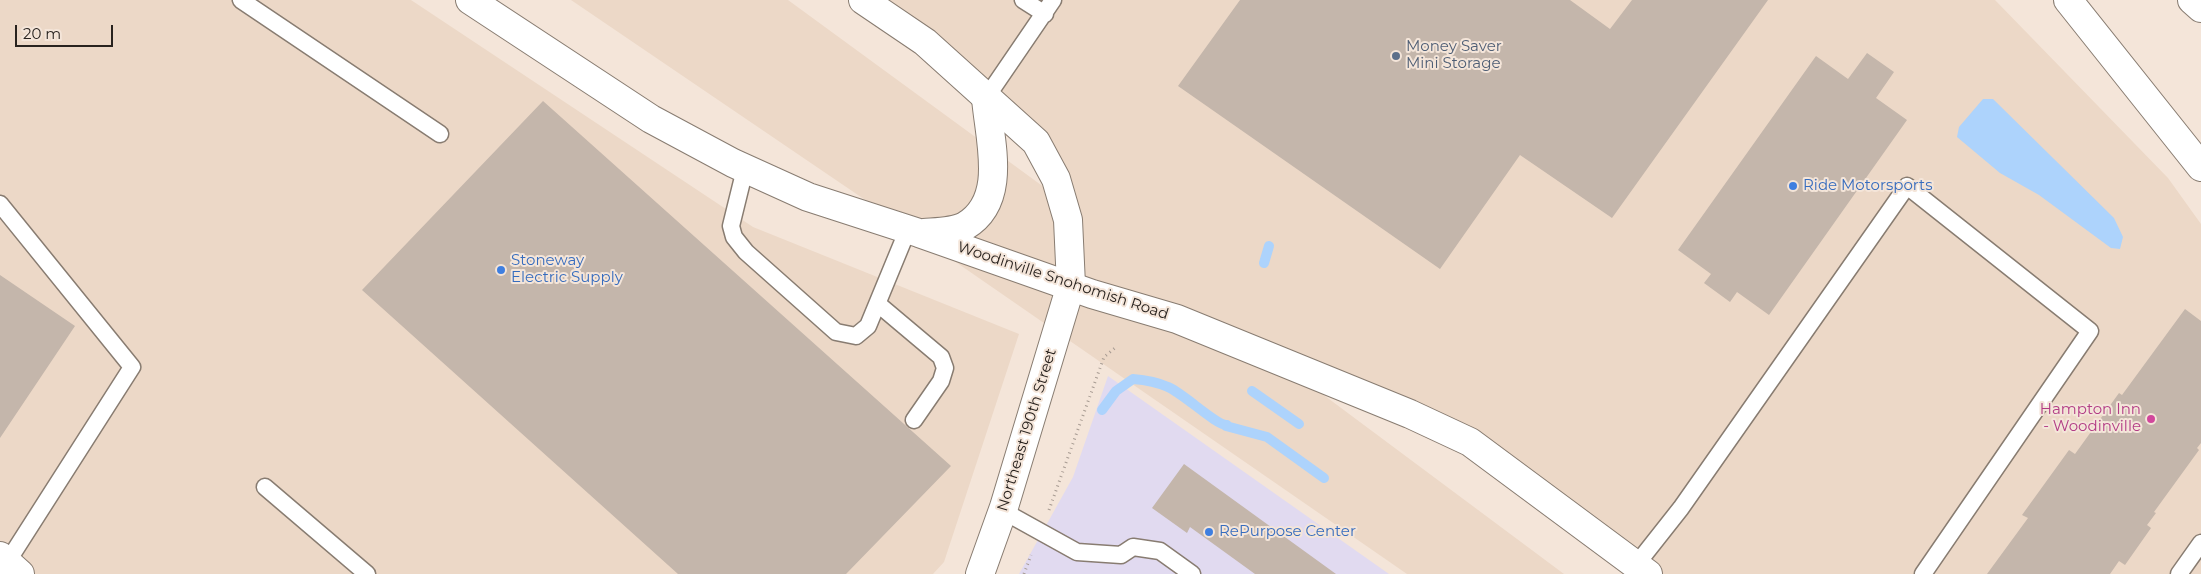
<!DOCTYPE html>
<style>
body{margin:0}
#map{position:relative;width:2201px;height:574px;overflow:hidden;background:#f4e5d9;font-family:Montserrat,sans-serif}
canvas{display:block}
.scale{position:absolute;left:15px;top:25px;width:98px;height:22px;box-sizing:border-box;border:2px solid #28221e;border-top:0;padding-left:6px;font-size:15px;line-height:18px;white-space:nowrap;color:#28221e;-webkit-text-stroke:4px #f4e5d9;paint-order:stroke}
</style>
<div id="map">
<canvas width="2201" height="574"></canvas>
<div class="scale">20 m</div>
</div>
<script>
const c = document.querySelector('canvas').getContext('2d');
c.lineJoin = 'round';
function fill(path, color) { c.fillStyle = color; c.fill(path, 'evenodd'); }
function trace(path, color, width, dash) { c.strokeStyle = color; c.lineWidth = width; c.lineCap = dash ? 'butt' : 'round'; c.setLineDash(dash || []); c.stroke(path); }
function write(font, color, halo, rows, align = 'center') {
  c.font = font + ' Montserrat,sans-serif'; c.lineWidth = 4; c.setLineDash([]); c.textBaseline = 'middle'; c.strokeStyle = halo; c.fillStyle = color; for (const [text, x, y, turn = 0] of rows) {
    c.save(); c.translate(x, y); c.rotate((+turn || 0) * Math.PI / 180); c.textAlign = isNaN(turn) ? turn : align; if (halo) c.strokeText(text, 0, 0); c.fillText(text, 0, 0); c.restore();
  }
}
fill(new Path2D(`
 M 0,0 L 411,0 L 753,227 L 1019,334 L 944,562 L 933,574 L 0,574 Z
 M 571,0 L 788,0 L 1052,193 L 1026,149 L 863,0 L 1995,0 L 2168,178 L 2201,224 L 2201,574 L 1639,574 L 1470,442 L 1278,361 L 1564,574 L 1407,574 L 908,229 Z`), '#ecd8c7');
fill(new Path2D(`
 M 1108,376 L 1389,574 L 1019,574 L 1073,477 Z`), '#e1daf0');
fill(new Path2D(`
 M 1983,99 L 1993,99 L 2114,218 L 2123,237 L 2120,249 L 2111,248 L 2039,195 L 2000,173 L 1957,137 L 1959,127 Z`), '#add3fc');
trace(new Path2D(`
 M 1264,263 L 1269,246
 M 1252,391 L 1299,424
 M 1102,410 L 1116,391 L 1133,379 C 1145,380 1157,382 1168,387 C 1183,393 1217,426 1227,425
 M 1226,426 L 1267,437 L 1324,478`), '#add3fc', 10);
fill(new Path2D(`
 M 1240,0 L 1570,0 L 1610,29 L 1632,0 L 1768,0 L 1612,218 L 1520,155 L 1440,269 L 1178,86 Z
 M 1867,53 L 1894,72 L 1876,98 L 1907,120 L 1769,315 L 1737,292 L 1730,302 L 1704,283 L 1711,274 L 1678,250 L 1816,56 L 1848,79 Z
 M 543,101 L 951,466 L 846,574 L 678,574 L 362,290 Z
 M 0,275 L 75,326 L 0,438 Z
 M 2185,309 L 2201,321 L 2201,443 L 2197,448 L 2199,450 L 2154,512 L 2156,513 L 2147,525 L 2151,528 L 2125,565 L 2119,561 L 2110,574 L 1987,574 L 2028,518 L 2022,515 L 2069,450 L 2075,454 L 2119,393 L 2122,395 Z
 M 1184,464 L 1336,574 L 1255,574 L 1190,527 L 1187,533 L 1152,508 Z`), '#c4b6ab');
const service = new Path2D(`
 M 241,0 L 440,134
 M 1023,0 L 1045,14
 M 986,98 L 1053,0
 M 745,169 L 731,226 L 734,237 L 746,252 L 836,332 L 856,336 L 868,326 L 908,229
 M 0,204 L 132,367 L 8,561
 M 878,304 L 941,357 L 945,368 L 941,381 L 914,420
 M 265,487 L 367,574
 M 1003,511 L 1077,552 L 1121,555 L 1133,547 L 1160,551 L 1192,574
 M 1636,565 L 1681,508 L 1907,186 L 2090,331 L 1923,574
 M 2179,574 L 2201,543`);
const minor = new Path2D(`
 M 0,556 L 20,574
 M 980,574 L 1004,507 L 1071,285`);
const tertiary = new Path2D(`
 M 863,0 L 925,42 L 1036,142 L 1056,179 L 1068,220 L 1071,285`);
const secondary = new Path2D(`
 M 470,0 L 651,119 L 733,163 L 808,197 L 919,233 L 1092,294 L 1177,319 L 1410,414 L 1470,442 L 1648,574
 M 924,233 C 936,232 954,232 965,226 C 1009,200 989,139 986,98`);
const motorway = new Path2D(`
 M 2068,0 L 2201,167
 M 2192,0 L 2201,8`);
trace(service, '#887c71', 19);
trace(minor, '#887c71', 30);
trace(tertiary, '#887c71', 30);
trace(secondary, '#887c71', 30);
trace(motorway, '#887c71', 30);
trace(new Path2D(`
 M 1049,510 L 1104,357 L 1115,348
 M 1024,574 L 1031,555`), '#a79b92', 3, [1, 4]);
trace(service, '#fff', 16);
trace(minor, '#fff', 28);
trace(tertiary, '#fff', 28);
trace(secondary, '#fff', 28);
trace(motorway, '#fff', 28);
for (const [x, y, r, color] of [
 [1396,56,5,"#5c6f8a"],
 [1793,186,5,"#3f7fe0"],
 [501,270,5,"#3f7fe0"],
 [2151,419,5,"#d1479c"],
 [1209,532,5,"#3f7fe0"]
]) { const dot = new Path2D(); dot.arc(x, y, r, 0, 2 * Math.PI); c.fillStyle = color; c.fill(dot); trace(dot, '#f4e5d9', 2); }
write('15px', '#4e5e75', '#f4e5d9', [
 ["Money Saver",1406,47],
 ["Mini Storage",1406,64]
], 'left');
write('15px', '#366cbe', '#f4e5d9', [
 ["Ride Motorsports",1803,186],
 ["Stoneway",511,261],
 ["Electric Supply",511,278],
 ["RePurpose Center",1219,532]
], 'left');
write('15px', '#28221e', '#f4e5d9', [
 ["Woodinville Snohomish Road",1063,281,18],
 ["Northeast 190th Street",1027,430,-73]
]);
write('15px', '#b23c85', '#f4e5d9', [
 ["Hampton Inn",2141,410],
 ["- Woodinville",2141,427]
], 'right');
</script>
